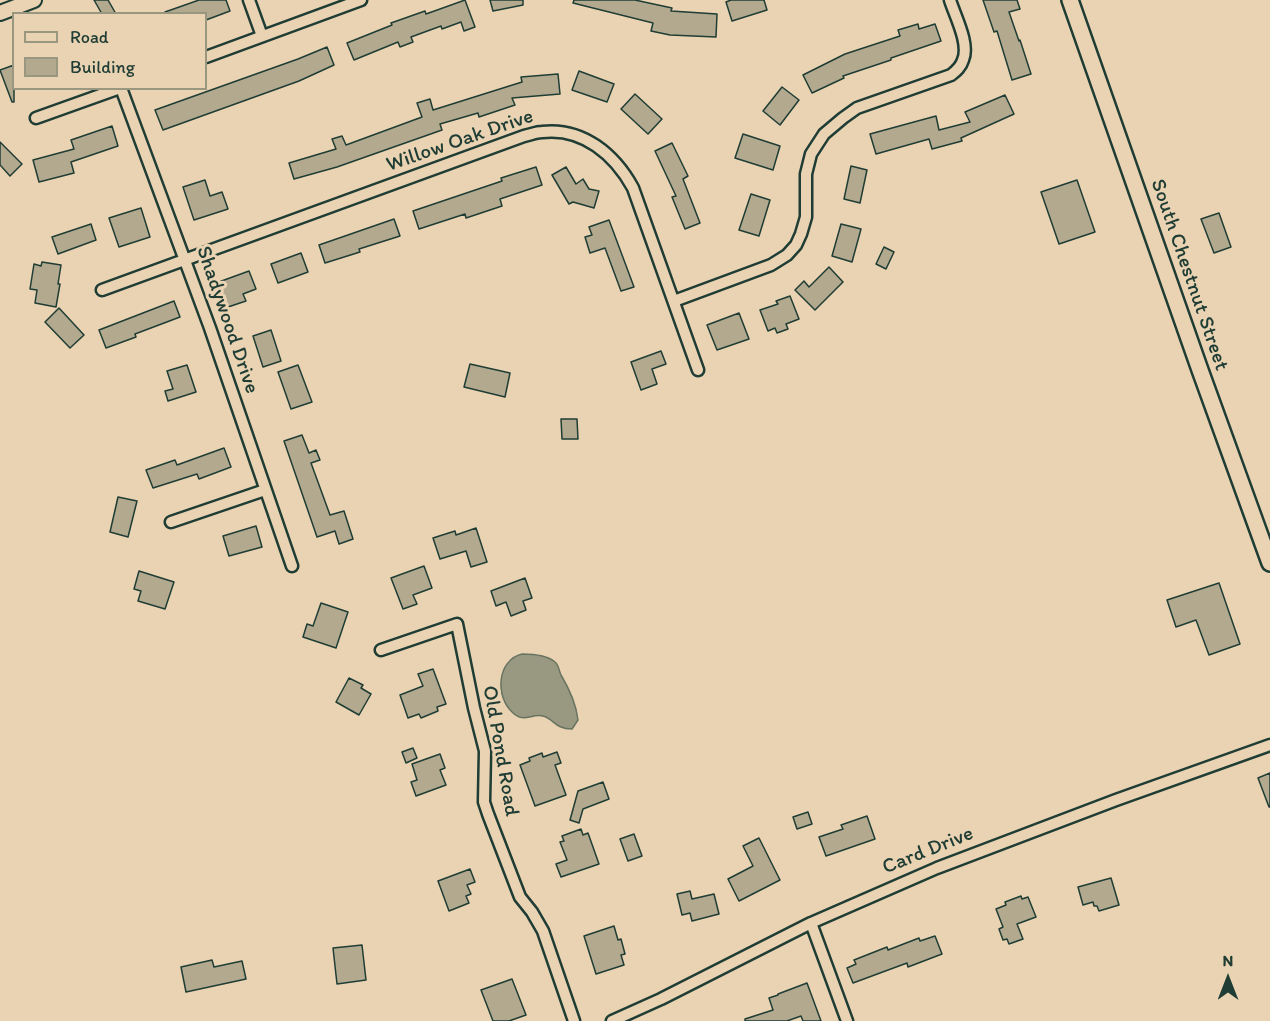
<!DOCTYPE html>
<style>
body{margin:0}
#map{position:relative;width:1270px;height:1021px;overflow:hidden;background:#ead3b2;font-family:Itim,sans-serif}
canvas{display:block}
.legend{position:absolute;left:12px;top:12px;width:195px;height:78px;box-sizing:border-box;background:#ead3b2;border:2px solid #999780;margin:0;padding:8px 10px;list-style:none;font-size:18px;color:#1f3d34}
.legend li{display:flex;align-items:center;gap:12px;height:30px}
.legend b{width:30px;border:2px solid #999780}
.north{position:absolute;left:1198px;top:949px;width:60px;height:60px;-webkit-text-stroke:4px #ead3b2;paint-order:stroke;rotate:0deg;font-size:16px;font-weight:700;line-height:24px;text-align:center;color:#1f3d34}
.north::after{content:'';display:block;margin:auto;width:21px;height:27px;background:#1f3d34;clip-path:polygon(50% 0,100% 100%,50% 72%,0 100%)}
</style>
<div id="map">
<canvas width="1270" height="1021"></canvas>
<ul class="legend">
<li><b style="height:8px;background:#ead3b2"></b>Road</li>
<li><b style="height:16px;background:#b2a98f"></b>Building</li>
</ul>
<div class="north">N</div>
</div>
<script>
const c = document.querySelector('canvas').getContext('2d');
c.lineJoin = 'round';
function fill(path, color) { c.fillStyle = color; c.fill(path, 'evenodd'); }
function trace(path, color, width, dash) { c.strokeStyle = color; c.lineWidth = width; c.lineCap = dash ? 'butt' : 'round'; c.setLineDash(dash || []); c.stroke(path); }
function write(font, color, halo, rows, align = 'center') {
  c.font = font + ' Itim,sans-serif'; c.lineWidth = 6; c.setLineDash([]); c.textBaseline = 'middle'; c.strokeStyle = halo; c.fillStyle = color; for (const [text, x, y, turn = 0] of rows) {
    c.save(); c.translate(x, y); c.rotate((+turn || 0) * Math.PI / 180); c.textAlign = isNaN(turn) ? turn : align; if (halo) c.strokeText(text, 0, 0); c.fillText(text, 0, 0); c.restore();
  }
}
const water = new Path2D(`
 M 522,654 C 532,654 547,655 555,662 C 559,665 559,671 561,675 C 570,690 576,703 578,720 L 572,729 C 555,729 554,719 543,716 C 531,713 524,724 512,712 C 495,696 497,660 522,654 Z`);
fill(water, '#999880');
trace(water, '#687462', 1.5);
const building = new Path2D(`
 M 94,0 L 108,0 L 116,14 L 102,14 Z
 M 199,0 L 226,0 L 230,11 L 206,20 L 206,14 L 166,14 L 165,12 Z
 M 465,0 L 475,27 L 464,31 L 461,22 L 442,29 L 441,26 L 411,37 L 413,42 L 400,47 L 398,42 L 354,60 L 347,43 L 392,25 L 391,23 L 425,11 L 426,14 Z
 M 490,0 L 523,0 L 523,5 L 493,11 Z
 M 574,0 L 635,0 L 672,8 L 671,11 L 717,14 L 716,37 L 670,35 L 651,31 L 653,23 L 573,3 Z
 M 731,0 L 764,0 L 767,10 L 732,21 L 726,2 Z
 M 983,0 L 1017,0 L 1020,9 L 1009,12 L 1019,41 L 1020,40 L 1031,74 L 1012,80 L 997,31 L 994,32 Z
 M 918,24 L 919,29 L 935,24 L 941,41 L 891,58 L 891,60 L 843,76 L 844,78 L 812,93 L 803,75 L 845,54 L 900,36 L 898,30 Z
 M 327,47 L 334,65 L 299,81 L 163,130 L 155,110 L 298,59 Z
 M 14,65 L 14,102 L 12,102 L 0,70 Z
 M 579,71 L 614,84 L 607,102 L 572,90 Z
 M 558,74 L 560,94 L 512,98 L 515,105 L 479,117 L 478,113 L 440,124 L 442,130 L 337,167 L 294,179 L 289,163 L 336,149 L 332,139 L 342,136 L 346,145 L 422,117 L 417,103 L 430,99 L 433,110 L 522,82 L 521,77 Z
 M 782,87 L 799,100 L 780,125 L 763,111 Z
 M 635,94 L 662,119 L 648,134 L 621,109 Z
 M 1005,95 L 1014,114 L 961,138 L 962,141 L 932,149 L 929,139 L 876,154 L 870,134 L 936,116 L 939,130 L 970,122 L 965,112 Z
 M 112,126 L 118,146 L 71,162 L 74,173 L 39,182 L 33,160 L 74,149 L 71,140 Z
 M 743,134 L 780,146 L 773,170 L 735,158 Z
 M 0,142 L 22,164 L 10,176 L 0,165 Z
 M 672,143 L 688,176 L 683,179 L 700,223 L 685,229 L 672,197 L 676,196 L 655,151 Z
 M 851,166 L 867,170 L 860,203 L 844,199 Z
 M 536,167 L 542,185 L 500,199 L 502,206 L 466,218 L 465,214 L 419,229 L 413,211 L 502,181 L 501,178 Z
 M 566,167 L 576,184 L 583,179 L 589,189 L 599,191 L 594,208 L 573,202 L 569,204 L 552,175 Z
 M 205,180 L 210,196 L 222,192 L 228,209 L 194,220 L 183,187 Z
 M 1077,180 L 1095,232 L 1059,244 L 1041,192 Z
 M 751,194 L 770,200 L 759,236 L 739,230 Z
 M 141,208 L 150,237 L 119,247 L 109,218 Z
 M 1219,213 L 1231,247 L 1214,253 L 1201,219 Z
 M 394,219 L 400,236 L 359,249 L 360,252 L 325,263 L 319,245 Z
 M 609,220 L 634,287 L 621,291 L 605,248 L 590,253 L 585,237 L 592,235 L 589,227 Z
 M 91,224 L 96,240 L 58,254 L 52,237 Z
 M 841,224 L 861,229 L 852,262 L 832,256 Z
 M 884,247 L 894,252 L 886,269 L 876,264 Z
 M 301,253 L 308,272 L 278,283 L 271,264 Z
 M 42,262 L 61,265 L 58,284 L 60,284 L 56,307 L 35,303 L 37,290 L 30,289 L 34,264 L 41,266 Z
 M 829,267 L 843,282 L 815,310 L 795,290 L 804,281 L 809,287 Z
 M 249,271 L 256,289 L 243,294 L 246,301 L 225,308 L 216,283 Z
 M 790,296 L 799,319 L 786,324 L 788,329 L 777,333 L 775,328 L 768,331 L 760,310 L 778,304 L 776,301 Z
 M 174,301 L 180,317 L 135,334 L 136,337 L 106,348 L 99,330 Z
 M 59,308 L 84,335 L 70,348 L 45,322 Z
 M 739,313 L 749,339 L 717,350 L 707,325 Z
 M 271,330 L 281,361 L 263,367 L 253,336 Z
 M 661,351 L 666,364 L 652,369 L 657,384 L 641,390 L 631,362 Z
 M 470,364 L 510,373 L 505,397 L 464,387 Z
 M 187,365 L 196,392 L 168,401 L 165,391 L 173,389 L 167,371 Z
 M 298,365 L 312,402 L 291,409 L 278,372 Z
 M 561,419 L 577,419 L 578,439 L 562,439 Z
 M 302,435 L 309,453 L 316,450 L 320,460 L 311,463 L 330,515 L 344,511 L 353,539 L 339,544 L 335,531 L 317,537 L 284,441 Z
 M 224,448 L 231,467 L 199,479 L 197,474 L 153,488 L 146,470 L 175,460 L 177,465 Z
 M 118,497 L 137,501 L 128,537 L 110,532 Z
 M 256,526 L 262,547 L 229,556 L 223,536 Z
 M 476,528 L 487,562 L 471,567 L 466,551 L 440,559 L 433,538 L 455,531 L 456,535 Z
 M 424,566 L 432,588 L 413,595 L 417,604 L 403,609 L 391,578 Z
 M 139,571 L 174,582 L 165,609 L 138,601 L 141,591 L 134,589 Z
 M 525,578 L 532,598 L 523,601 L 526,610 L 511,616 L 506,602 L 496,606 L 491,591 Z
 M 1219,583 L 1240,644 L 1209,655 L 1196,620 L 1176,627 L 1167,600 Z
 M 321,603 L 348,612 L 336,648 L 303,637 L 307,624 L 313,626 Z
 M 433,669 L 446,704 L 437,707 L 438,711 L 421,718 L 419,714 L 408,718 L 400,695 L 423,686 L 418,674 Z
 M 349,678 L 363,685 L 361,688 L 371,694 L 359,715 L 336,702 Z
 M 413,748 L 417,758 L 406,763 L 402,752 Z
 M 557,752 L 561,763 L 555,765 L 566,795 L 535,806 L 520,765 L 530,761 L 529,758 L 542,753 L 543,757 Z
 M 440,754 L 445,768 L 440,770 L 446,785 L 416,796 L 411,782 L 417,780 L 412,764 Z
 M 1270,773 L 1270,807 L 1269,807 L 1258,778 Z
 M 603,782 L 609,799 L 583,809 L 579,823 L 570,820 L 578,791 Z
 M 808,812 L 812,824 L 797,829 L 793,817 Z
 M 867,816 L 875,839 L 826,856 L 819,837 L 843,829 L 841,825 Z
 M 581,829 L 583,835 L 588,833 L 599,864 L 561,877 L 556,864 L 567,860 L 560,842 L 564,841 L 562,836 Z
 M 634,834 L 642,856 L 628,861 L 620,839 Z
 M 759,838 L 780,880 L 739,901 L 728,879 L 753,866 L 743,846 Z
 M 470,869 L 475,882 L 467,885 L 471,894 L 466,896 L 469,903 L 449,911 L 438,881 Z
 M 1111,878 L 1119,905 L 1099,911 L 1097,906 L 1094,906 L 1093,902 L 1083,905 L 1078,887 Z
 M 690,891 L 692,899 L 714,894 L 719,914 L 692,921 L 690,913 L 682,915 L 677,894 Z
 M 1021,896 L 1022,899 L 1028,897 L 1036,917 L 1017,924 L 1023,939 L 1009,944 L 1007,939 L 1003,940 L 999,929 L 1003,927 L 996,909 L 1006,905 L 1005,902 Z
 M 614,926 L 618,940 L 621,939 L 625,954 L 621,955 L 624,965 L 596,974 L 584,936 Z
 M 935,936 L 942,954 L 908,967 L 907,963 L 853,983 L 847,968 L 856,964 L 854,960 L 887,947 L 888,950 L 919,938 L 920,941 Z
 M 362,945 L 366,980 L 337,984 L 333,948 Z
 M 212,960 L 214,967 L 242,961 L 246,979 L 186,992 L 181,967 Z
 M 512,979 L 526,1015 L 509,1021 L 493,1021 L 481,990 Z
 M 807,983 L 821,1021 L 803,1021 L 801,1016 L 787,1021 L 745,1021 L 745,1019 L 773,1010 L 769,998 L 778,995 L 778,994 Z`);
fill(building, '#b2a98f');
trace(building, '#1f3d34', 1.5);
const minor = new Path2D(`
 M 249,0 L 262,36
 M 206,57 L 361,0
 M 121,88 L 210,328 L 292,566
 M 36,118 L 120,88
 M 102,290 L 524,136 C 530,135 536,132 542,132 C 583,127 615,155 633,188 L 698,370
 M 674,301 L 771,265 L 787,255 L 796,245 L 801,234 L 806,217 L 806,174 L 811,154 L 824,134 L 843,118 L 857,108 L 951,75 C 956,71 961,67 963,60 C 970,44 955,16 950,0
 M 171,522 L 265,490
 M 381,650 L 457,624 L 474,708 L 485,751 L 484,802 L 488,814 L 520,897 L 532,912 L 543,931 L 574,1021
 M 811,923 L 847,1021
 M 612,1021 L 661,999 L 811,923 L 937,868 L 1116,800 L 1270,745`);
const tertiary = new Path2D(`
 M 0,13 L 34,0`);
const secondary = new Path2D(`
 M 1070,0 L 1200,370 L 1270,563`);
trace(minor, '#1f3d34', 15);
trace(tertiary, '#1f3d34', 18);
trace(secondary, '#1f3d34', 20);
trace(minor, '#ead3b2', 10);
trace(tertiary, '#ead3b2', 14);
trace(secondary, '#ead3b2', 15);
write('21px', '#1f3d34', '#ead3b2', [
 ["Willow Oak Drive",460,141,-19],
 ["South Chestnut Street",1189,275,71],
 ["Shadywood Drive",227,320,71],
 ["Old Pond Road",500,751,80],
 ["Card Drive",928,851,-22]
]);
</script>
